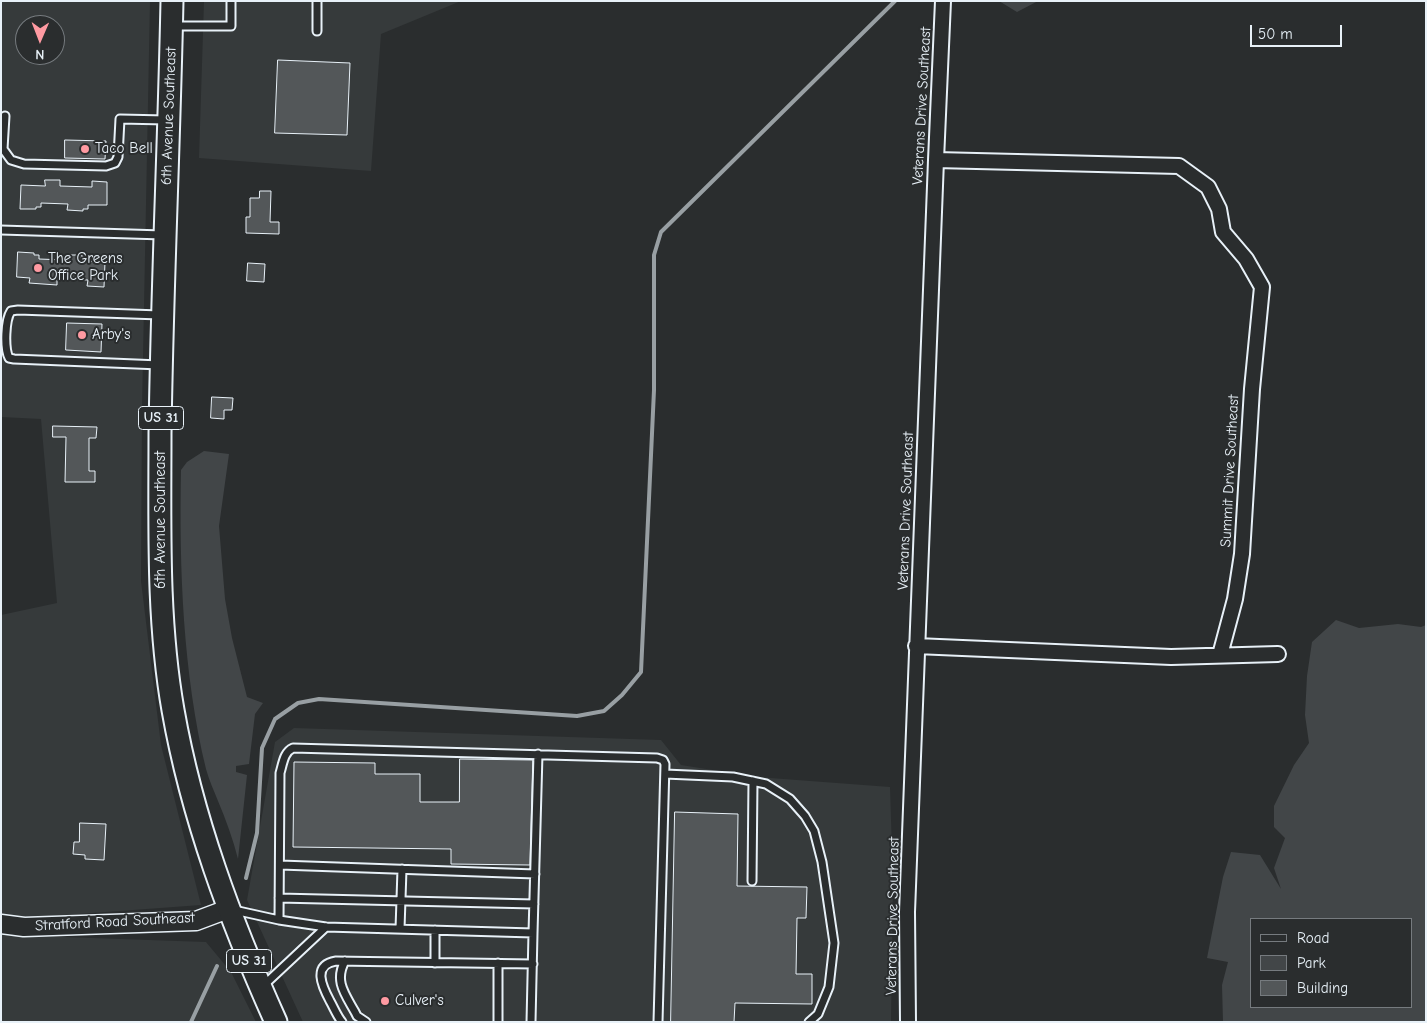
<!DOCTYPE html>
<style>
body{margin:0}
#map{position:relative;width:1427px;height:1023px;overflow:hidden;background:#2a2d2e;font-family:"Comic Neue",sans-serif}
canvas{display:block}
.frame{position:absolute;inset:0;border:2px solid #e8f1f8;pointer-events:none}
.legend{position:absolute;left:1250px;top:918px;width:162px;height:90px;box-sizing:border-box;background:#2a2d2e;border:1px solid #767b7f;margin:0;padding:6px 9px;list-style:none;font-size:15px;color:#e8f1f8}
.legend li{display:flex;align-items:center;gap:10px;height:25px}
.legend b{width:25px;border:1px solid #767b7f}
.north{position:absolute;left:15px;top:15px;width:50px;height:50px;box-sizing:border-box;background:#2a2d2e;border:1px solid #767b7f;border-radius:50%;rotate:181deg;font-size:14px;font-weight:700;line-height:20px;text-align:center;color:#e8f1f8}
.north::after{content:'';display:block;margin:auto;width:18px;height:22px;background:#ff9aa2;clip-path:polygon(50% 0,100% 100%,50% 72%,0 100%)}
.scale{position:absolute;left:1250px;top:25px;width:92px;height:22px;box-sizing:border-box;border:2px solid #e8f1f8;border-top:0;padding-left:6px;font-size:15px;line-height:18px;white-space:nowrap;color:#e8f1f8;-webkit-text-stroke:4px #2a2d2e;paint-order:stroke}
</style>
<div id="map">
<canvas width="1427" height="1023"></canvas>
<div class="frame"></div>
<ul class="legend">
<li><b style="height:6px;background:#2a2d2e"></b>Road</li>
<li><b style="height:14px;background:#424648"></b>Park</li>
<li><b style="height:14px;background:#535759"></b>Building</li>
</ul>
<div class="north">N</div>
<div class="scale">50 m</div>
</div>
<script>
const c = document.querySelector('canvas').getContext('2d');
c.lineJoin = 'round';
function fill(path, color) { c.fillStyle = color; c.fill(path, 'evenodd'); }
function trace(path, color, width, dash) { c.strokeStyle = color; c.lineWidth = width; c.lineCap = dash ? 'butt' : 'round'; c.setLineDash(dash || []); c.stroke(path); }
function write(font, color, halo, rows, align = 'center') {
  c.font = font + ' "Comic Neue",sans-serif'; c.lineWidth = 4; c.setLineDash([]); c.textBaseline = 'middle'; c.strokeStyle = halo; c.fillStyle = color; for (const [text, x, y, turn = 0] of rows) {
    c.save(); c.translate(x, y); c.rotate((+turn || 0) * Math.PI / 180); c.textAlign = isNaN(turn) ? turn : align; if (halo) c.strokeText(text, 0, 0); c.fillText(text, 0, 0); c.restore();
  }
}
fill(new Path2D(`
 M 1,1 L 150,1 L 142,408 L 141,581 L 161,745 L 201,905 L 38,917 L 35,936 L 206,942 L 231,972 L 256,1022 L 1,1022 L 1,615 L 57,603 L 41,419 L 1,417 ZM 25,25 L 55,25 L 55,55 L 25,55 Z
 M 204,1 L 461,1 L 381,34 L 371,171 L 199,158 Z
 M 294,728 L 661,740 L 681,765 L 757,777 L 890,787 L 893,883 L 891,1022 L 303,1022 L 247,900 L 275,742 Z`), '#363a3b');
fill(new Path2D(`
 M 999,1 L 1038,1 L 1017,12 Z
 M 204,451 L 229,454 L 219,526 L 225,599 L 232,638 L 247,697 L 263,703 L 255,714 L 249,764 L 236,766 L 236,772 L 247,775 L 238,859 C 233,839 226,820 218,801 C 214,791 209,780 206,769 C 183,673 179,569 181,470 L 187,462 Z
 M 1336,620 L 1359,628 L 1398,624 L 1421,627 L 1426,625 L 1426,1022 L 1223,1022 L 1222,985 L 1228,962 L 1207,958 L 1223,877 L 1231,852 L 1260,855 L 1281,889 L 1274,868 L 1285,838 L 1274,827 L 1274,806 L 1294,765 L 1309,743 L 1305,715 L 1307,676 L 1312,642 ZM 1251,919 L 1411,919 L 1411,1007 L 1251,1007 Z`), '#424648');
trace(new Path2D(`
 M 246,878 L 257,833 L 262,748 L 275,719 L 298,703 L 319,699 L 577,716 L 604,711 L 622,695 L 641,672 L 654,390 L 654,255 L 661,232 L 895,1
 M 191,1022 L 217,966`), '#989fa3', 4);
const building = new Path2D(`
 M 278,60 L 350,63 L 347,135 L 275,133 Z
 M 65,140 L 106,141 L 105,159 L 65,158 Z
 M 45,180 L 60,180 L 60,186 L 92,187 L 92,181 L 107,182 L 107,205 L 88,205 L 88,209 L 83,209 L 83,211 L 67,210 L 68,204 L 41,203 L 41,207 L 36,207 L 36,209 L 20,209 L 21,185 L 45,186 Z
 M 260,191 L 271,191 L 270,222 L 279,222 L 279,234 L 246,233 L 246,217 L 250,217 L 250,198 L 259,198 Z
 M 18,252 L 34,253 L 34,255 L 39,255 L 39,259 L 65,260 L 65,255 L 82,255 L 82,257 L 87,257 L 86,261 L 105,262 L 104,287 L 87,286 L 88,280 L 57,279 L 57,285 L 29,283 L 30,278 L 17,277 Z
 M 248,263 L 265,264 L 264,282 L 247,281 Z
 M 67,323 L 102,324 L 101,352 L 66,350 Z
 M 212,397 L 233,398 L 232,410 L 224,410 L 224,419 L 211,418 Z
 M 53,426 L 97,427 L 96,438 L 89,438 L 89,471 L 95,471 L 95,482 L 65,482 L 66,437 L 53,437 Z
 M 460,759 L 533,760 L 530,865 L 451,864 L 451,849 L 293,847 L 294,762 L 375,763 L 375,774 L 420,774 L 420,802 L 459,802 Z
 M 675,812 L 738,814 L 737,886 L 807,887 L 806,918 L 797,918 L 796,974 L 812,974 L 812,1004 L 735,1003 L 734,1022 L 671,1022 Z
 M 80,823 L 106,824 L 104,860 L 85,859 L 85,855 L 73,854 L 74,842 L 79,842 Z`);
fill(building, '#535759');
trace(building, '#e8f1f8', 1);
const service = new Path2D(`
 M 317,1 L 317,31
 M 175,26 L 231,26 L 231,1
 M 5,116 L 3,149 L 11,160 L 24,164 L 106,166 L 115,163 L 118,157 L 120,119 L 166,120
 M 1,230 L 163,235
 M 160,365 L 14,359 L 9,358 C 4,348 5,320 11,311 L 18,310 L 160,315
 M 665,774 L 733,777 L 766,784 L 790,799 L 805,816 L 814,831 L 822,862 L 834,943 L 829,987 L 818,1014 L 809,1022
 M 280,865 L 535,874
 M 752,881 L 753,781
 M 279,898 L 534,904
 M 234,910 L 279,920 L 326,927 L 533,933 L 531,1022
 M 279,920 L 280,773 C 283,763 284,752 293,748 L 657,758 L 663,760 L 665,764 L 658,1022
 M 400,929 L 402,869
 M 533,933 L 538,754
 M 345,961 C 334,981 345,994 355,1012 L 357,1016 L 366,1022
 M 435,963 L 435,930
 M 498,963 L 498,1022
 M 263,986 L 326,927
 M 342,1022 C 337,1016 334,1008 330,1001 C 322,986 312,965 336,961 L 533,964`);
const minor = new Path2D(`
 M 936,160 L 1179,166 L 1208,187 L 1219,209 L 1223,232 L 1246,259 L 1262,287 L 1252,389 L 1242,554 L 1235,599 L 1220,655
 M 916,646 L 1171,657 L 1278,654
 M 908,1022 L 907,912 L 936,160 L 943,1`);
const tertiary = new Path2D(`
 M 1,924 L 24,927 L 196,921 L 228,909`);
const primary = new Path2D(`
 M 172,1 C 169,146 162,290 160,434 C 160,526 157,619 173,710 C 192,818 231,922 276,1022`);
trace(service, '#e8f1f8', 11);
trace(minor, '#e8f1f8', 18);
trace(tertiary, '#e8f1f8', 21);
trace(primary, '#e8f1f8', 25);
trace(service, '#2a2d2e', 7);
trace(minor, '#2a2d2e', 14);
trace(tertiary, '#2a2d2e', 18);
trace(primary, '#2a2d2e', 21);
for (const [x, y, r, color] of [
 [85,149,5,"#ff9aa2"],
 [38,268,5,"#ff9aa2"],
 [82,335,5,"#ff9aa2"],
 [385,1001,5,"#ff9aa2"]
]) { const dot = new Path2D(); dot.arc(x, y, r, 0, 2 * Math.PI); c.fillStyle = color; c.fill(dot); trace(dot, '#2a2d2e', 2); }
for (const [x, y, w] of [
 [161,418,45],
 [249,961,45]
]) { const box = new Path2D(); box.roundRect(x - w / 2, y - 11.5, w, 23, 4); c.fillStyle = '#2a2d2e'; c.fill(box); trace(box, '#e8f1f8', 1); }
write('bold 14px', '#e8f1f8', null, [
 ["US 31",161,418],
 ["US 31",249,961]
]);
write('15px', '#e8f1f8', '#2a2d2e', [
 ["Veterans Drive Southeast",922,106,-87],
 ["6th Avenue Southeast",169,116,-88],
 ["Summit Drive Southeast",1230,471,-87],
 ["Veterans Drive Southeast",906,511,-88],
 ["6th Avenue Southeast",161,520,-90],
 ["Veterans Drive Southeast",893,916,-89],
 ["Stratford Road Southeast",115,922,-3]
]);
write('15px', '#e8f1f8', '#2a2d2e', [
 ["Taco Bell",95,149],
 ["The Greens",48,259],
 ["Office Park",48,276],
 ["Arby's",92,335],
 ["Culver's",395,1001]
], 'left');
</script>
